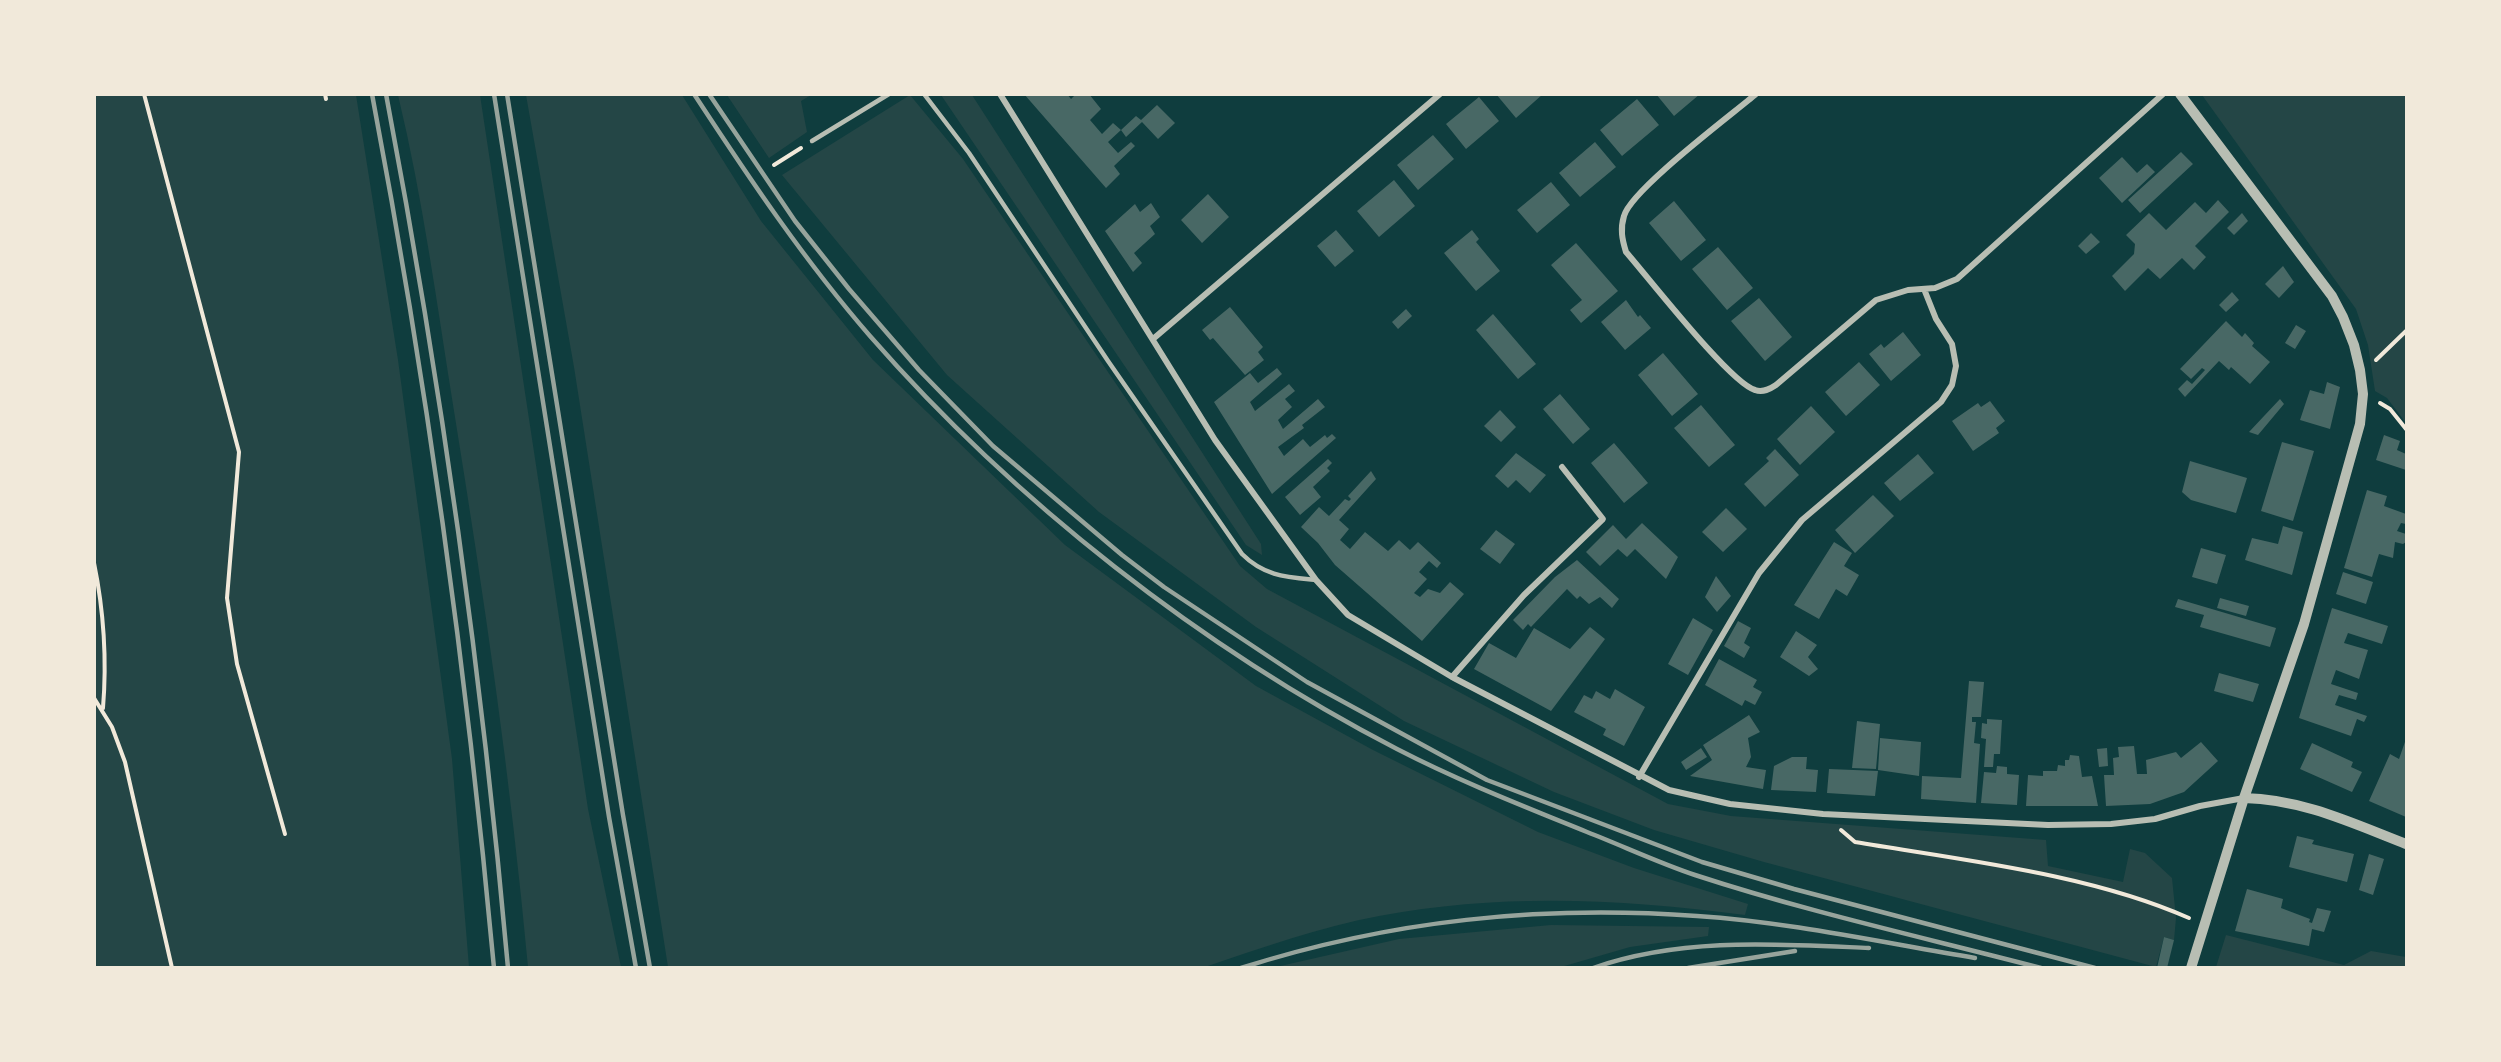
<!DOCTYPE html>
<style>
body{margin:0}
#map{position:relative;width:2501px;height:1062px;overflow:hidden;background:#0f3d3e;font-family:Roboto,sans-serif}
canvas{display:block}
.frame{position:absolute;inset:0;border:96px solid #f1e9da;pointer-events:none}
</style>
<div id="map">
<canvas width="2501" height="1062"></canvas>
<div class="frame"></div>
</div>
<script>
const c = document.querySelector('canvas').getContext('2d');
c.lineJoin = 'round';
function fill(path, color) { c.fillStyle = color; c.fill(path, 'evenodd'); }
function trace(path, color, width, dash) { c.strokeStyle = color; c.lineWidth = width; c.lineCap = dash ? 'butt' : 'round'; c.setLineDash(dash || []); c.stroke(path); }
fill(new Path2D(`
 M 95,95 L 356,95 L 398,360 L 452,759 L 469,967 L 95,967 Z
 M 398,95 L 480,95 L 588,809 L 621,967 L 528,967 C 511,781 484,596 454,411 C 437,305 423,199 398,95 Z
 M 526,95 L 682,95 L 761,221 L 873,360 L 1065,545 L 1256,686 L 1373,750 L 1538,832 L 1634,868 L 1748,904 L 1745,915 C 1623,899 1502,893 1379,916 C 1320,927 1261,948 1205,967 L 668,967 L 574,367 Z
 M 727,95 L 811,95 L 801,101 L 807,132 L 769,158 Z
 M 910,95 L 963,159 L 1240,566 L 1267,589 L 1668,804 L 1731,816 L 2046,840 L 2048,866 L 2123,882 L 2130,849 L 2145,853 L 2172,878 L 2176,918 L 2174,940 L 2164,937 L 2156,967 L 1764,862 L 1654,830 L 1554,792 L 1404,721 L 1256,627 L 1099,512 L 947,375 L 782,175 Z
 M 941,95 L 972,95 L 1261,544 L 1262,555 L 1246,545 Z
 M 2202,95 L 2406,95 L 2406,423 L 2387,398 L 2375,391 L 2368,345 L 2356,309 Z
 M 1551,925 L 1709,927 L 1708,936 L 1630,947 L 1561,967 L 1276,967 L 1399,939 Z
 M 2226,935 L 2344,965 L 2371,951 L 2406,957 L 2406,967 L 2216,967 Z`), '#244646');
fill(new Path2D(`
 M 1024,94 L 1067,94 L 1071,99 L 1076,94 L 1089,94 L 1101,109 L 1090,120 L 1102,134 L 1113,123 L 1121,130 L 1108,142 L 1118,153 L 1131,142 L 1135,146 L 1114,166 L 1120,174 L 1106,188 Z
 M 1496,94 L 1543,94 L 1516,118 Z
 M 1656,94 L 1700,94 L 1674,116 Z
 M 1479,97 L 1499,121 L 1466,149 L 1446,124 Z
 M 1637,99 L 1659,125 L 1622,156 L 1600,130 Z
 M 1157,105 L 1175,123 L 1158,139 L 1142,122 L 1126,137 L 1121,130 L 1136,116 L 1141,120 Z
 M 1433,135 L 1454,159 L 1418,190 L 1397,165 Z
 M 1595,142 L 1616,167 L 1580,197 L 1559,173 Z
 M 2181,152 L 2193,164 L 2140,213 L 2128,200 Z
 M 2122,157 L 2137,173 L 2147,164 L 2155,172 L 2122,203 L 2099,178 Z
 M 1394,180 L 1415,206 L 1379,237 L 1357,211 Z
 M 1551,182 L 1570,205 L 1537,233 L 1517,210 Z
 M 1208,194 L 1229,217 L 1202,243 L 1181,220 Z
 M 2218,200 L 2229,212 L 2195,246 L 2206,257 L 2194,270 L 2182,258 L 2160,279 L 2148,268 L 2125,291 L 2112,276 L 2134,254 L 2135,244 L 2126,235 L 2149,213 L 2166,230 L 2195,202 L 2206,213 Z
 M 1674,201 L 1706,240 L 1681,261 L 1649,223 Z
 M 1151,203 L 1160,217 L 1150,226 L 1155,234 L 1134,253 L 1142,263 L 1133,272 L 1105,231 L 1135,204 L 1140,212 Z
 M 2242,213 L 2248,221 L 2234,235 L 2227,228 Z
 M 1336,230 L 1354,251 L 1335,267 L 1317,246 Z
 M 1472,230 L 1479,239 L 1476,242 L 1500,271 L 1476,291 L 1444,253 Z
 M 2091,233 L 2100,242 L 2086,254 L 2078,246 Z
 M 1576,243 L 1618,291 L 1581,323 L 1570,310 L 1582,300 L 1551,265 Z
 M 1718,247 L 1753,288 L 1727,310 L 1692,269 Z
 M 2283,266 L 2294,282 L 2279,298 L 2265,284 Z
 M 2232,292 L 2239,300 L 2226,312 L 2219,305 Z
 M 1759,298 L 1792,337 L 1765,361 L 1731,321 Z
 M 1626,300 L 1638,317 L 1640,315 L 1651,328 L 1625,350 L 1601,322 Z
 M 1230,307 L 1263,347 L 1258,352 L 1264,360 L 1245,375 L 1213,338 L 1210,340 L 1202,330 Z
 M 1406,309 L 1412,316 L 1398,329 L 1392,322 Z
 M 1493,314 L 1536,364 L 1518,379 L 1476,330 Z
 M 2226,321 L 2242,337 L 2245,333 L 2254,343 L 2252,346 L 2270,362 L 2250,384 L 2231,367 L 2229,370 L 2219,361 L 2185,397 L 2178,389 L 2187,380 L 2192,384 L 2205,370 L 2202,368 L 2191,379 L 2180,369 Z
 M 2296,325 L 2306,331 L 2295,349 L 2285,343 Z
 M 1903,332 L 1921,355 L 1891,381 L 1869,354 L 1881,344 L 1884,348 Z
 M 1663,353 L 1698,394 L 1672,416 L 1638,375 Z
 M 1859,362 L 1880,385 L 1846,416 L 1825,392 Z
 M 1277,368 L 1282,374 L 1250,402 L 1255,411 L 1289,384 L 1295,391 L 1285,399 L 1292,407 L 1278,420 L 1283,429 L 1318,399 L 1325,407 L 1302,425 L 1304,428 L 1278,447 L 1284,456 L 1303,439 L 1310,447 L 1325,435 L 1327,438 L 1332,434 L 1336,438 L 1272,494 L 1214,402 L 1250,373 L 1258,383 Z
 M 2327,382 L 2340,387 L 2330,429 L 2300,420 L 2310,390 L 2324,394 Z
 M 1560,394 L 1590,429 L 1573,444 L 1543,409 Z
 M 2280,399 L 2284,404 L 2258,435 L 2249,432 Z
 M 1990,401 L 2005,421 L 1996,428 L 1999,433 L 1973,451 L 1952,421 L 1978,403 L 1981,407 Z
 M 1701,405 L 1735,445 L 1709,467 L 1674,428 Z
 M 1811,406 L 1835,432 L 1800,465 L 1777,439 Z
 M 1500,410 L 1516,427 L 1501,442 L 1484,426 Z
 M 2384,435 L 2400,441 L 2397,450 L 2406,454 L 2406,470 L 2376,460 Z
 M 2282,442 L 2314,451 L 2293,521 L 2261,511 Z
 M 1614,443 L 1648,483 L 1624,503 L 1591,463 Z
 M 1775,449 L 1799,475 L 1765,507 L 1744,484 L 1769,461 L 1766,458 Z
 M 1516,453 L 1546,475 L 1530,493 L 1516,480 L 1508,488 L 1495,476 Z
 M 1918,454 L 1934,473 L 1900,501 L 1884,483 Z
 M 1328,459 L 1332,463 L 1327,468 L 1330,471 L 1313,487 L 1321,497 L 1300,515 L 1285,497 Z
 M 2190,461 L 2247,478 L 2236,513 L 2191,500 L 2182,492 Z
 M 1371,471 L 1376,479 L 1339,520 L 1349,529 L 1340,540 L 1350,549 L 1365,532 L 1388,551 L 1399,540 L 1410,550 L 1418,542 L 1441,563 L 1437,568 L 1429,561 L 1419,572 L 1427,579 L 1414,593 L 1420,597 L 1428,589 L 1440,593 L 1450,582 L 1464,594 L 1422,641 L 1335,565 L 1318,543 L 1301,527 L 1319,507 L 1329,516 L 1345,499 L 1349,501 L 1351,499 L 1348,496 Z
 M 2367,490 L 2387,496 L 2384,506 L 2406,514 L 2406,524 L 2401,523 L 2397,531 L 2406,534 L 2406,542 L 2403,544 L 2395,542 L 2393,558 L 2379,554 L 2372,577 L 2344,568 Z
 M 1873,495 L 1894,516 L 1855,553 L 1835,530 Z
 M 1726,508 L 1747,529 L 1723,552 L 1702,532 Z
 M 1642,523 L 1678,557 L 1666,579 L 1635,549 L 1627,557 L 1618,549 L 1600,566 L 1586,552 L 1613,525 L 1626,539 Z
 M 2283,526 L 2303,532 L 2292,575 L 2245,560 L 2252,538 L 2278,544 Z
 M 1496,530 L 1515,544 L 1500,564 L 1480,549 Z
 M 1834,542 L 1852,553 L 1844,566 L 1859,575 L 1847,596 L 1836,589 L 1819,619 L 1794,605 Z
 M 2201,548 L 2226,555 L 2217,584 L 2192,577 Z
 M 1577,560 L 1619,599 L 1612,608 L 1600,597 L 1589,604 L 1580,596 L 1577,599 L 1567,589 L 1531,627 L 1528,624 L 1523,630 L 1513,620 L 1555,577 Z
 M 2343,572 L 2373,582 L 2366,604 L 2336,594 Z
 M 1716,576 L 1731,596 L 1717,612 L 1705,597 Z
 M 2220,598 L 2249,606 L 2246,616 L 2217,608 Z
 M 2178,599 L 2276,628 L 2270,647 L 2200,627 L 2204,615 L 2175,607 Z
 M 2332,608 L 2388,626 L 2382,644 L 2348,633 L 2344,643 L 2368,650 L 2359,679 L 2336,670 L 2331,684 L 2358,693 L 2356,700 L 2339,695 L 2335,705 L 2367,716 L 2364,722 L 2357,719 L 2351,736 L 2299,718 Z
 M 1693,618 L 1713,630 L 1688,675 L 1668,664 Z
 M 1738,621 L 1751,628 L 1744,643 L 1750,647 L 1744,658 L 1724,646 Z
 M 1590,627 L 1605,639 L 1551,711 L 1474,669 L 1489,643 L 1516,658 L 1534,628 L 1570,649 Z
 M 1796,631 L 1817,645 L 1808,657 L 1818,669 L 1809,676 L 1780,657 Z
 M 1719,659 L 1757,680 L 1753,687 L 1762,692 L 1755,705 L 1745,700 L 1742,706 L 1705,685 Z
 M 2219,673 L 2259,684 L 2253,702 L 2214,691 Z
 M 1969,681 L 1984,682 L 1981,717 L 1972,717 L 1972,722 L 1976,722 L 1974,743 L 1980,744 L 1976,803 L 1921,799 L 1922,776 L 1961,778 Z
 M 1615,689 L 1645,707 L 1624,746 L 1603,735 L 1606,729 L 1574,712 L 1584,695 L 1592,699 L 1596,691 L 1610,699 Z
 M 1749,715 L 1760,732 L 1748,738 L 1751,757 L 1746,767 L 1766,770 L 1763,789 L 1690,776 L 1712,760 L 1703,745 Z
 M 1987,719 L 2002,720 L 2000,754 L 1994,754 L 1993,767 L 1984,767 L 1986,739 L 1981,738 L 1982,723 L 1987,724 Z
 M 1857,721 L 1880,724 L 1876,769 L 1852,768 Z
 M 1880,738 L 1921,742 L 1919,776 L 1878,770 Z
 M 2406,739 L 2406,817 L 2369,801 L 2390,754 L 2399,759 Z
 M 2201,742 L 2218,761 L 2184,792 L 2150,804 L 2106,806 L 2104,775 L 2114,775 L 2113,758 L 2119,757 L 2118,747 L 2134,746 L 2137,774 L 2147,774 L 2146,760 L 2176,752 L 2181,758 Z
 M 2312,743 L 2353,762 L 2351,767 L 2362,772 L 2352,792 L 2300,769 Z
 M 1701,748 L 1707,757 L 1686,770 L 1681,762 Z
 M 2107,748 L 2108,766 L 2099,767 L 2097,749 Z
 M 2070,755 L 2079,756 L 2082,777 L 2092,776 L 2098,806 L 2026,806 L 2028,775 L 2043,776 L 2043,771 L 2057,771 L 2058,765 L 2065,766 L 2065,760 L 2069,760 Z
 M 1792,757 L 1807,757 L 1806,769 L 1818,770 L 1816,792 L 1771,790 L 1774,766 Z
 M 1997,766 L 2007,767 L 2007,774 L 2019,775 L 2017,805 L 1981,803 L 1984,772 L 1996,773 Z
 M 1829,769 L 1878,771 L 1875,796 L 1827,793 Z
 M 2297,836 L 2314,840 L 2312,844 L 2354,854 L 2347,882 L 2289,867 Z
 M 2369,854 L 2384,859 L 2373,895 L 2359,890 Z
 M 2247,889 L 2283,899 L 2281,908 L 2310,919 L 2309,922 L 2312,923 L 2317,908 L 2331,911 L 2324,932 L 2312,929 L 2309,946 L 2235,931 Z
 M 2164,937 L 2174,940 L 2167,968 L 2157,968 Z`), '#486865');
trace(new Path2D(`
 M 144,94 L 239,452 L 227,598 L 237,664 L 285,834
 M 325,94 L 326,99
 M 774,165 L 801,148
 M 2376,360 L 2406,331
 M 2380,403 L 2390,409 L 2406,429
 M 94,563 C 104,612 107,659 103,708
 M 94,698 L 112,727 L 125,762 L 172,968
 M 1841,830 L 1855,842 C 1962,860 2090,874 2189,918`), '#f1e9da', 4);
trace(new Path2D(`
 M 924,94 L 969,153 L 1108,361 L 1242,554 C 1264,576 1286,577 1316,580
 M 812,141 L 889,94`), '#b8beb3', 4.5);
trace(new Path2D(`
 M 1000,94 L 1215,440 L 1316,580 L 1348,615 L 1452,677 L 1669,790 L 1730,804 L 1823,814 L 2048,825 L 2111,824 L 2155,819 L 2200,806 L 2244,798
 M 1756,94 C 1730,116 1631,190 1624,216 C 1620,229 1622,239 1626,252 C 1648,277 1730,383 1755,390 C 1763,393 1770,389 1776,385 L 1876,300 L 1908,290 L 1935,288 L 1957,279 L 2163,94
 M 1153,339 L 1440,94
 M 1452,677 L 1524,595 L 1603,519 L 1562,467
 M 1639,777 L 1759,573 L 1802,520 L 1941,402 L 1952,385 L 1956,366 L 1952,344 L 1936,319 L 1924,289`), '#b8beb3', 6);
trace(new Path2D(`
 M 2180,94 L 2332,296 L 2343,317 L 2354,345 L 2360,370 L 2363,394 L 2360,424 L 2304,624 L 2244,798 L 2191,968
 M 2244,798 C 2302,799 2354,824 2406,844`), '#b8beb3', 10);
trace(new Path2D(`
 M 372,94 C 427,383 467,675 494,968
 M 386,94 C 441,383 482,675 508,968
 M 494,94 L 609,817 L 636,968
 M 507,94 L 623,815 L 650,968
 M 694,94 C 749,178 804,260 870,336 C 1015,502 1202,648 1397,749 C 1459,781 1523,806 1587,832 C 1623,846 1659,863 1695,875 C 1808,912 1926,938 2041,968
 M 709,94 L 795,221 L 849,289 L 919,370 L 993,446 L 1122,555 L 1164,587 L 1307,682 L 1487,780 L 1702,862 L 1794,889 L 2095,968
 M 1241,968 C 1392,920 1539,905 1697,916 C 1789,922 1884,943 1975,958
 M 1593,968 C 1682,937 1777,944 1869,948
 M 1688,968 L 1795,951`), '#97a49c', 4.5);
</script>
